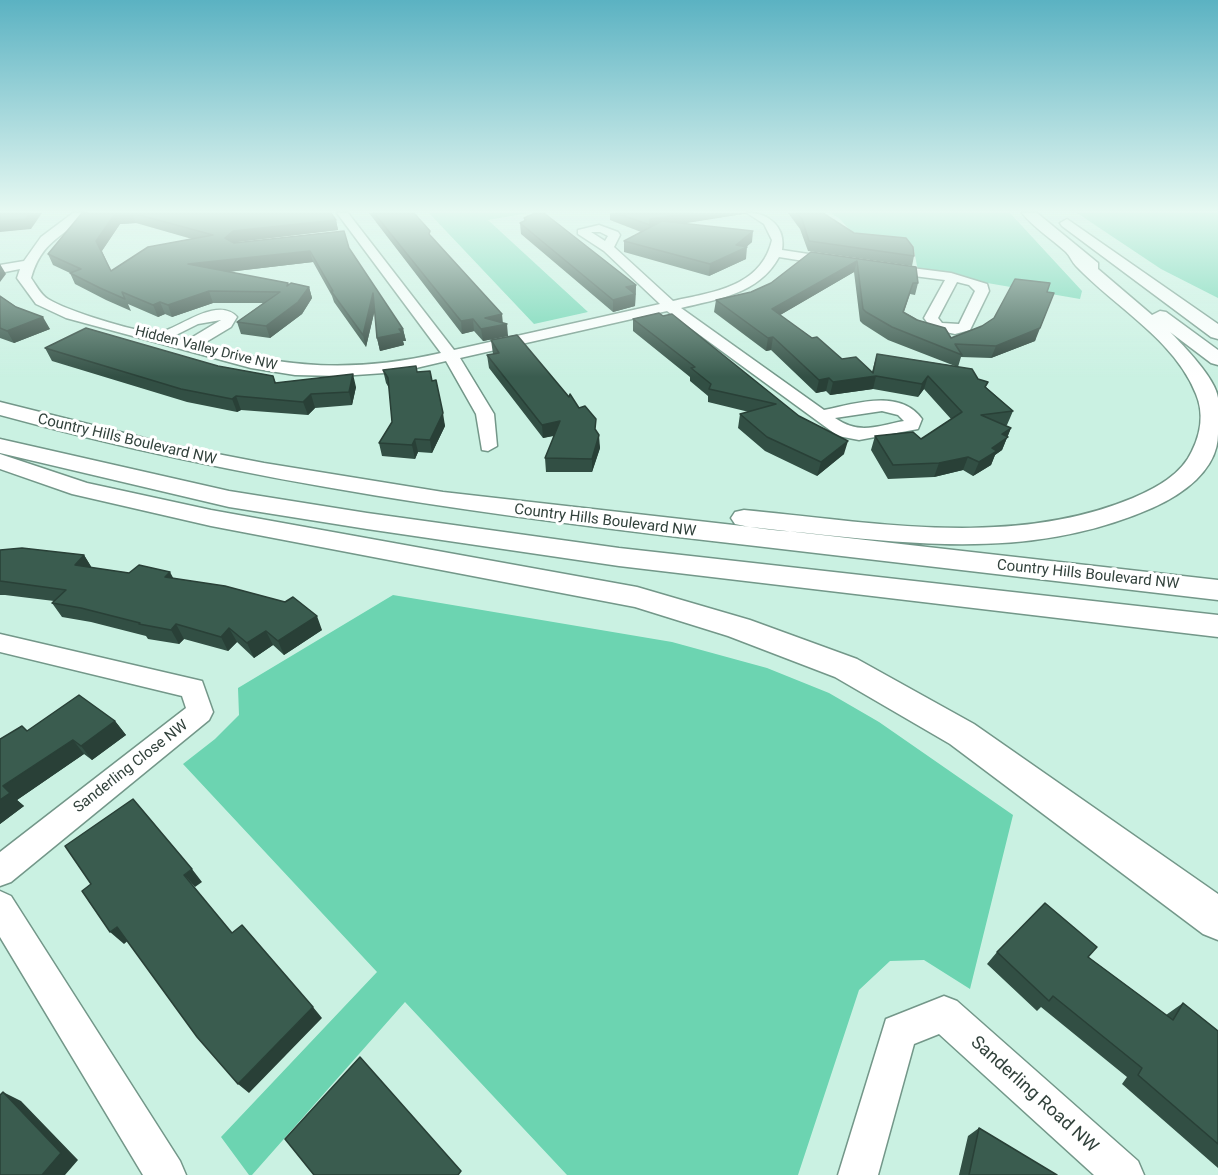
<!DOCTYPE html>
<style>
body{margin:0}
canvas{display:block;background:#caf1e2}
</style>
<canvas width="1218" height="1175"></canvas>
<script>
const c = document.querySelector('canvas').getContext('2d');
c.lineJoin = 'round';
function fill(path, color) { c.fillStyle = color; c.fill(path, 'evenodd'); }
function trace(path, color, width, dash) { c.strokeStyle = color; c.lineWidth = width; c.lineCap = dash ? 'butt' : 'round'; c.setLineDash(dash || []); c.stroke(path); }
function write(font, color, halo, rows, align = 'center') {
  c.font = font + ' Roboto,sans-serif'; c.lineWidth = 6; c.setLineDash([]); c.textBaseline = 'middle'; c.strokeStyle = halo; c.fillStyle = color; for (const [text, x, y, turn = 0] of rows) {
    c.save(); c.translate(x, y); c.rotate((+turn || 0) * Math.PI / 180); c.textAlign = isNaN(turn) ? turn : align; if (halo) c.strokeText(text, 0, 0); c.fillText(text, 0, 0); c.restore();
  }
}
fill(new Path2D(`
 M 429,213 L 529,213 L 488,220 L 588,312 L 534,324 Z
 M 830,213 L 1010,213 L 1082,291 L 1080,299 L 918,271 L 913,245 L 857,238 L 839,218 Z
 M 1077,213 L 1218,213 L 1218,298 L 1161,269 Z
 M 393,595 L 672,642 L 767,668 L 829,693 L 879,722 L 1013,815 L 970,989 L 924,960 L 890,961 L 859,990 L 798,1175 L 567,1175 L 405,1002 L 252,1175 L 249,1175 L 221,1137 L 377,972 L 183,764 L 215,739 L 239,715 L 238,688 Z`), '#6cd4b1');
const minor = new Path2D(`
 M 73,213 L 86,213 C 62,239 42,240 31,278 C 36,285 41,295 48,299 C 67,311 133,331 155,333 C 173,334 216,294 237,317 L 231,327 L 201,345 C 288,368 353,373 441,353 L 337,213 L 348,213 L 454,350 L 660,304 L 604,251 L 578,234 L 578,230 L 599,225 L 618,232 L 620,235 L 614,247 L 673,301 C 713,292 761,287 772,240 L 764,224 L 747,213 C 769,212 786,228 782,250 L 835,258 L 841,262 L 835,266 L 779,257 C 759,294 718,299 681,308 L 824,410 C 854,404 900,388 922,419 L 918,429 L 859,440 L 838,436 L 667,311 L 460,358 L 494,414 L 497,446 L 488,451 L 482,450 L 476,414 L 446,361 L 399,372 L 341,376 L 295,375 L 251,368 L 66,318 L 36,304 L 17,278 L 20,269 L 0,273 L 0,265 L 24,261 L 41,237 ZM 591,232 L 600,232 L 608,236 L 605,241 ZM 221,320 L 186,341 L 172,337 L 198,324 ZM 882,411 L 898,415 L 904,421 C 876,426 860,435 835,418 Z
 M 888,265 L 951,273 L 987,284 L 989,291 L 970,330 L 955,334 L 932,329 L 924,318 L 945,280 L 883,272 L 883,266 ZM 957,282 L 969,285 L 975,291 L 959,324 L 942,323 L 938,318 Z
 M 0,634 L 202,681 L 213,712 L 209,720 L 11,882 L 0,886 L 0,852 L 186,708 L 182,696 L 0,652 Z
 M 0,891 L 11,896 L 180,1161 L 186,1175 L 143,1175 L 0,937 Z
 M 944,996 L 957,1001 L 1138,1161 L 1144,1175 L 1094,1175 L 939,1034 L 914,1044 L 878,1175 L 838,1175 L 886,1019 Z`);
const major = new Path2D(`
 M 1022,213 L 1037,213 L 1098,263 L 1098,269 L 1152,315 L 1160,311 L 1166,312 L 1218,350 L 1218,365 L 1211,363 L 1170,332 C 1184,346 1216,379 1218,398 C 1218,409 1218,422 1218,434 C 1218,470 1182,495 1152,508 C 1045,555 938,547 825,535 C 796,531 764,531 735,524 L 731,518 L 735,512 L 744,510 C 872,522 1010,549 1133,498 C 1156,488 1181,475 1192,451 C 1201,433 1204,413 1196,394 C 1175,340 1115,307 1076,266 C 1072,262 1070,256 1066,252 C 1052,239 1034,228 1022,213 Z
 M 1067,219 L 1218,324 L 1218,339 L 1211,337 L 1062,226 L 1060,223 Z
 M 0,402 L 176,446 L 264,463 L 443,492 L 1218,580 L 1218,600 C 1064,582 910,564 756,546 C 499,517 251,484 0,415 Z
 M 0,439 L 229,491 L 367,513 L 619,548 L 1218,615 L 1218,637 L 619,566 L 367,529 L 229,507 L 0,453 Z
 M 0,454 L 87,483 L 211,510 L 637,587 L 750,620 L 857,659 L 974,724 L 1218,894 L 1218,940 L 1203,934 L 950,744 L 835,677 L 728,636 L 635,607 L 211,526 L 72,494 L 0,469 Z`);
trace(minor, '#739789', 3);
trace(major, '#739789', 3);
fill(minor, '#fff');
fill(major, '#fff');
fill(new Path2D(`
 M 82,213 L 331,213 L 336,220 L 338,230 L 237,242 L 235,243 L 349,248 L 403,329 L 406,341 L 403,341 L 404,345 L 380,351 L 377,338 L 375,309 L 366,347 L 334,302 L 332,296 L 313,262 L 228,272 L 288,283 L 288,285 L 309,287 L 312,298 L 302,314 L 270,338 L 241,334 L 237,322 L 263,303 L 213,303 L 172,317 L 165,314 L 158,317 L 128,304 L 131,311 L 106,300 L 75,284 L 70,273 L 53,265 L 48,254 ZM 136,223 L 192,239 L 111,271 L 102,251 L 120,224 Z
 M 369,213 L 411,213 L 431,237 L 502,314 L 502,322 L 508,336 L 483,341 L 474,331 L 462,334 Z
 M 610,213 L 749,213 L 684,223 L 752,242 L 746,247 L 746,259 L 709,276 L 624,252 L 624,241 L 641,232 L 610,220 Z
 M 788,213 L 823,213 L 854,233 L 914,256 L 912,266 L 808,251 L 800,229 Z
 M 524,218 L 636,285 L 635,306 L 613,312 L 521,234 L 520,223 L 524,221 Z
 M 811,252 L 916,267 L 918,283 L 915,295 L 910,294 L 904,312 L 951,338 L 982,326 L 1047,292 L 1035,341 L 991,358 L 961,357 L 958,367 L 978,379 L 986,387 L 1013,411 L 1007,425 L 1005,425 L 1011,428 L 1002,450 L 995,455 L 991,465 L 973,476 L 963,470 L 934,477 L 888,479 L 871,450 L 875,436 L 921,439 L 951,419 L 924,389 L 918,397 L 873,389 L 830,395 L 826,391 L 816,393 L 771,350 L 766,351 L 714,312 L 716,300 L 751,292 L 771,283 ZM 854,272 L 860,321 L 863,324 L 888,340 L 955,366 L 877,354 L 872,372 L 842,359 L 780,315 Z
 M 0,296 L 50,329 L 14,343 L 0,338 Z
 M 659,313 L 844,454 L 817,476 L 765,451 L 738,428 L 740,414 L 749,412 L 708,402 L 708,396 L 690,381 L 690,377 L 633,331 L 633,319 Z
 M 491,340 L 596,431 L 600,448 L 592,472 L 546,472 L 545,458 L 554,436 L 543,438 L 489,368 L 487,355 L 493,354 Z
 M 45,348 L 218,366 L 273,376 L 276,383 L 356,387 L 352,405 L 315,408 L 308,415 L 241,410 L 237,412 L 187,402 L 52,361 Z
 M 383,370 L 417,372 L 432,381 L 445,426 L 432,453 L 418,452 L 415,459 L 382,456 L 379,443 L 392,422 L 389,388 L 386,383 Z
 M 0,550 L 84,555 L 92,568 L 174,579 L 322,630 L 284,655 L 273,645 L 254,658 L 237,642 L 228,651 L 184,639 L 179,644 L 148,639 L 146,636 L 91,622 L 62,617 L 52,603 L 54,601 L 5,595 L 0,595 Z
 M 115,721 L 126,735 L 92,760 L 84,754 L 17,800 L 24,806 L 0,824 L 0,739 L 27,731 Z
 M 997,952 L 1088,957 L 1166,1015 L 1183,1003 L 1218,1031 L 1218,1168 L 1122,1084 L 1127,1077 L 1041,1007 L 1037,1011 L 987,964 Z
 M 979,1128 L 1057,1175 L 959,1175 L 968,1136 Z`), '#324f44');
fill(new Path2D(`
 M 30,213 L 42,213 L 31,229 L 0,232 L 0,221 Z
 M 132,213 L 136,223 L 120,224 L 101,252 L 96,241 L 115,214 Z
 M 692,213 L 749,213 L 650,229 L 650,219 Z
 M 336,220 L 338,230 L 237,242 L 229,249 L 225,238 L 233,231 Z
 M 753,231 L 752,242 L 744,249 L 747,247 L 746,259 L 709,276 L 710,264 Z
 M 310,251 L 313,262 L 193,276 L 188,264 Z
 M 857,261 L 854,272 L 770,321 L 772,309 Z
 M 0,264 L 6,274 L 0,282 Z
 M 636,285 L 635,306 L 613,312 L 613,300 L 626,287 Z
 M 309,287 L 312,298 L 302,314 L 270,338 L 266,326 Z
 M 209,291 L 213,303 L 172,317 L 168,305 Z
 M 373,293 L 376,305 L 366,347 L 363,335 Z
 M 1054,293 L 1035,341 L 991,358 L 996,346 Z
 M 160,302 L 165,314 L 158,317 L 153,305 Z
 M 502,314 L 503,324 L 507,324 L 508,336 L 483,341 L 481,329 L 485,318 Z
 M 43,317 L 50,329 L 14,343 L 7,331 Z
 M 473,319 L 474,331 L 462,334 L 461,321 Z
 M 399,329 L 403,329 L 406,341 L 403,341 L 404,345 L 380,351 L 377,338 Z
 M 773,337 L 771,350 L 766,351 L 768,338 Z
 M 353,374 L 356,387 L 352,405 L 349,392 Z
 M 876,376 L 873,389 L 830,395 L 833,382 Z
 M 928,376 L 924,389 L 918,397 L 922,384 Z
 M 829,378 L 826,391 L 816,393 L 819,380 Z
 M 311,394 L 315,408 L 308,415 L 303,402 Z
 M 236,396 L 241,410 L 237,412 L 232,399 Z
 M 443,413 L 445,426 L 432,453 L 430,440 Z
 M 560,421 L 560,434 L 543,438 L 542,425 Z
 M 1011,428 L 1002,450 L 995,455 L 991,465 L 973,476 L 979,462 L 992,448 L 1002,434 Z
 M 599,435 L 600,448 L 592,472 L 592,459 Z
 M 415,439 L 418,452 L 415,459 L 412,445 Z
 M 848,441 L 844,454 L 817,476 L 821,462 Z
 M 968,457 L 963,470 L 934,477 L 939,463 Z
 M 84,555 L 93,570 L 75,565 Z
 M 170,572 L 178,587 L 165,577 Z
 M 317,616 L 322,630 L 284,655 L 278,641 Z
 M 176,624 L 184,639 L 179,644 L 171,630 Z
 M 229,628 L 237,642 L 228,651 L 221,637 Z
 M 266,631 L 273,645 L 254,658 L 247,643 Z
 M 115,721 L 126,735 L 92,760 L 81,746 Z
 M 73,740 L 84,754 L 17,800 L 24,806 L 0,824 L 0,800 L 3,786 Z
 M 192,869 L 202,882 L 195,887 L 184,875 Z
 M 117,927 L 130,939 L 124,944 L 110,932 Z
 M 313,1007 L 322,1018 L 249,1093 L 238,1084 Z
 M 3,1092 L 21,1101 L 78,1160 L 65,1175 L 42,1175 Z`), '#294037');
const building = new Path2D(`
 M 0,213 L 30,213 L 26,219 L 0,221 Z
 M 82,213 L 331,213 L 336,220 L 233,231 L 225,238 L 234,243 L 344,231 L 349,248 L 403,329 L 399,329 L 402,333 L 377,338 L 373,293 L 363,335 L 331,291 L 333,291 L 310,251 L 188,264 L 288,283 L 287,286 L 291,283 L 309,287 L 298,302 L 266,326 L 237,322 L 280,292 L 209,291 L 168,305 L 160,302 L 153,305 L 122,292 L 125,299 L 100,288 L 70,273 L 81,269 L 48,254 ZM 132,213 L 213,235 L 148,247 L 111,271 L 96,241 L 115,214 Z
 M 374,213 L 414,213 L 430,231 L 429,234 L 502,314 L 485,318 L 507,324 L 481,329 L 473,319 L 461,321 Z
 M 535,213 L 544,213 L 636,285 L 626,287 L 635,294 L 613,300 L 520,223 L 526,220 L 524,218 Z
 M 616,213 L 692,213 L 650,219 L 650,225 Z
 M 797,213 L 823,213 L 854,233 L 906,238 L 913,247 L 914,256 L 809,241 L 802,219 Z
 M 662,221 L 753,231 L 736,245 L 747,247 L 710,264 L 624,241 Z
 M 811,252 L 916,267 L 918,283 L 913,283 L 903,312 L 917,320 L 945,328 L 951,338 L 982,326 L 994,318 L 1015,279 L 1050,283 L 1047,292 L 1054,293 L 1040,328 L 996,346 L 955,344 L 962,355 L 892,327 L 866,312 L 863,309 L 857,261 L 772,309 L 812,338 L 817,337 L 842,359 L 856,357 L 873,373 L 877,354 L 972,369 L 978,379 L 988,382 L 985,387 L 1013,411 L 981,415 L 1011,428 L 1002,434 L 1008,437 L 992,448 L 997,451 L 979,462 L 968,457 L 939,463 L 893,465 L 875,436 L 913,432 L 921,439 L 962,412 L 928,376 L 922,384 L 876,376 L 833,382 L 829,378 L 819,380 L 773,337 L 768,338 L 716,300 L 751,292 L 771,283 Z
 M 0,296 L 16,307 L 43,317 L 7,331 L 0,328 Z
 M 659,313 L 663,316 L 672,314 L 799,416 L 848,441 L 821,462 L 767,437 L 740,414 L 776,404 L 709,389 L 711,384 L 691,368 L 695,367 L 633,319 Z
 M 86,328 L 218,366 L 273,376 L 275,383 L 353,374 L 349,392 L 311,394 L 303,402 L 236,396 L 232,399 L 181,389 L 45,348 Z
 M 517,335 L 569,397 L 570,394 L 579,408 L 585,406 L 596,419 L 595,429 L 599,435 L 592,459 L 545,458 L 560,421 L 542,425 L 487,355 L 499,353 L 491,340 Z
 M 416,366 L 417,372 L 430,371 L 432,381 L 436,380 L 443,413 L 430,440 L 415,439 L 412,445 L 379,443 L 392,422 L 388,378 L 383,370 Z
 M 22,548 L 84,555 L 75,565 L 129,573 L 139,565 L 170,572 L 165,577 L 225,586 L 285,602 L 293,597 L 317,616 L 278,641 L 266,631 L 247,643 L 229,628 L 221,637 L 176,624 L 171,630 L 139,624 L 140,623 L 81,608 L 52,603 L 66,590 L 0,581 L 0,550 Z
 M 79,695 L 115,721 L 81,746 L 73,740 L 3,786 L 10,793 L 0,800 L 0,739 L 22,726 L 27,731 Z
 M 133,799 L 192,869 L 184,875 L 232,933 L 242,925 L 313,1007 L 238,1084 L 197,1037 L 117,927 L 110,932 L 82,891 L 91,884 L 65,846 Z
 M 1045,903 L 1097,947 L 1088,957 L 1173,1020 L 1183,1003 L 1218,1031 L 1218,1144 L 1138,1075 L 1142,1068 L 1053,996 L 1049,1001 L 997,952 Z
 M 360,1057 L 461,1171 L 458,1175 L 314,1175 L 285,1139 Z
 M 3,1092 L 61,1153 L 42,1175 L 0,1175 L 0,1095 Z
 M 979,1128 L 1057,1175 L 969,1175 Z`);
fill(building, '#3a5c4f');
trace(building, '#294037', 1.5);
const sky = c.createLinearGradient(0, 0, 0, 377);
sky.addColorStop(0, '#5bb2c2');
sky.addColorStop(0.56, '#e7f9f2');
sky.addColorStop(1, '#e7f9f200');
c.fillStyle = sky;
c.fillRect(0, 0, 1218, 377);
write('14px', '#31413b', '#fff', [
 ["Hidden Valley Drive NW",206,349,14]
]);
write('15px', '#31413b', '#fff', [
 ["Country Hills Boulevard NW",127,440,13],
 ["Country Hills Boulevard NW",605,521,7],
 ["Country Hills Boulevard NW",1088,575,6],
 ["Sanderling Close NW",131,767,-38]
]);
write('18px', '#31413b', '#fff', [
 ["Sanderling Road NW",1034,1095,42]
]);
</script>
